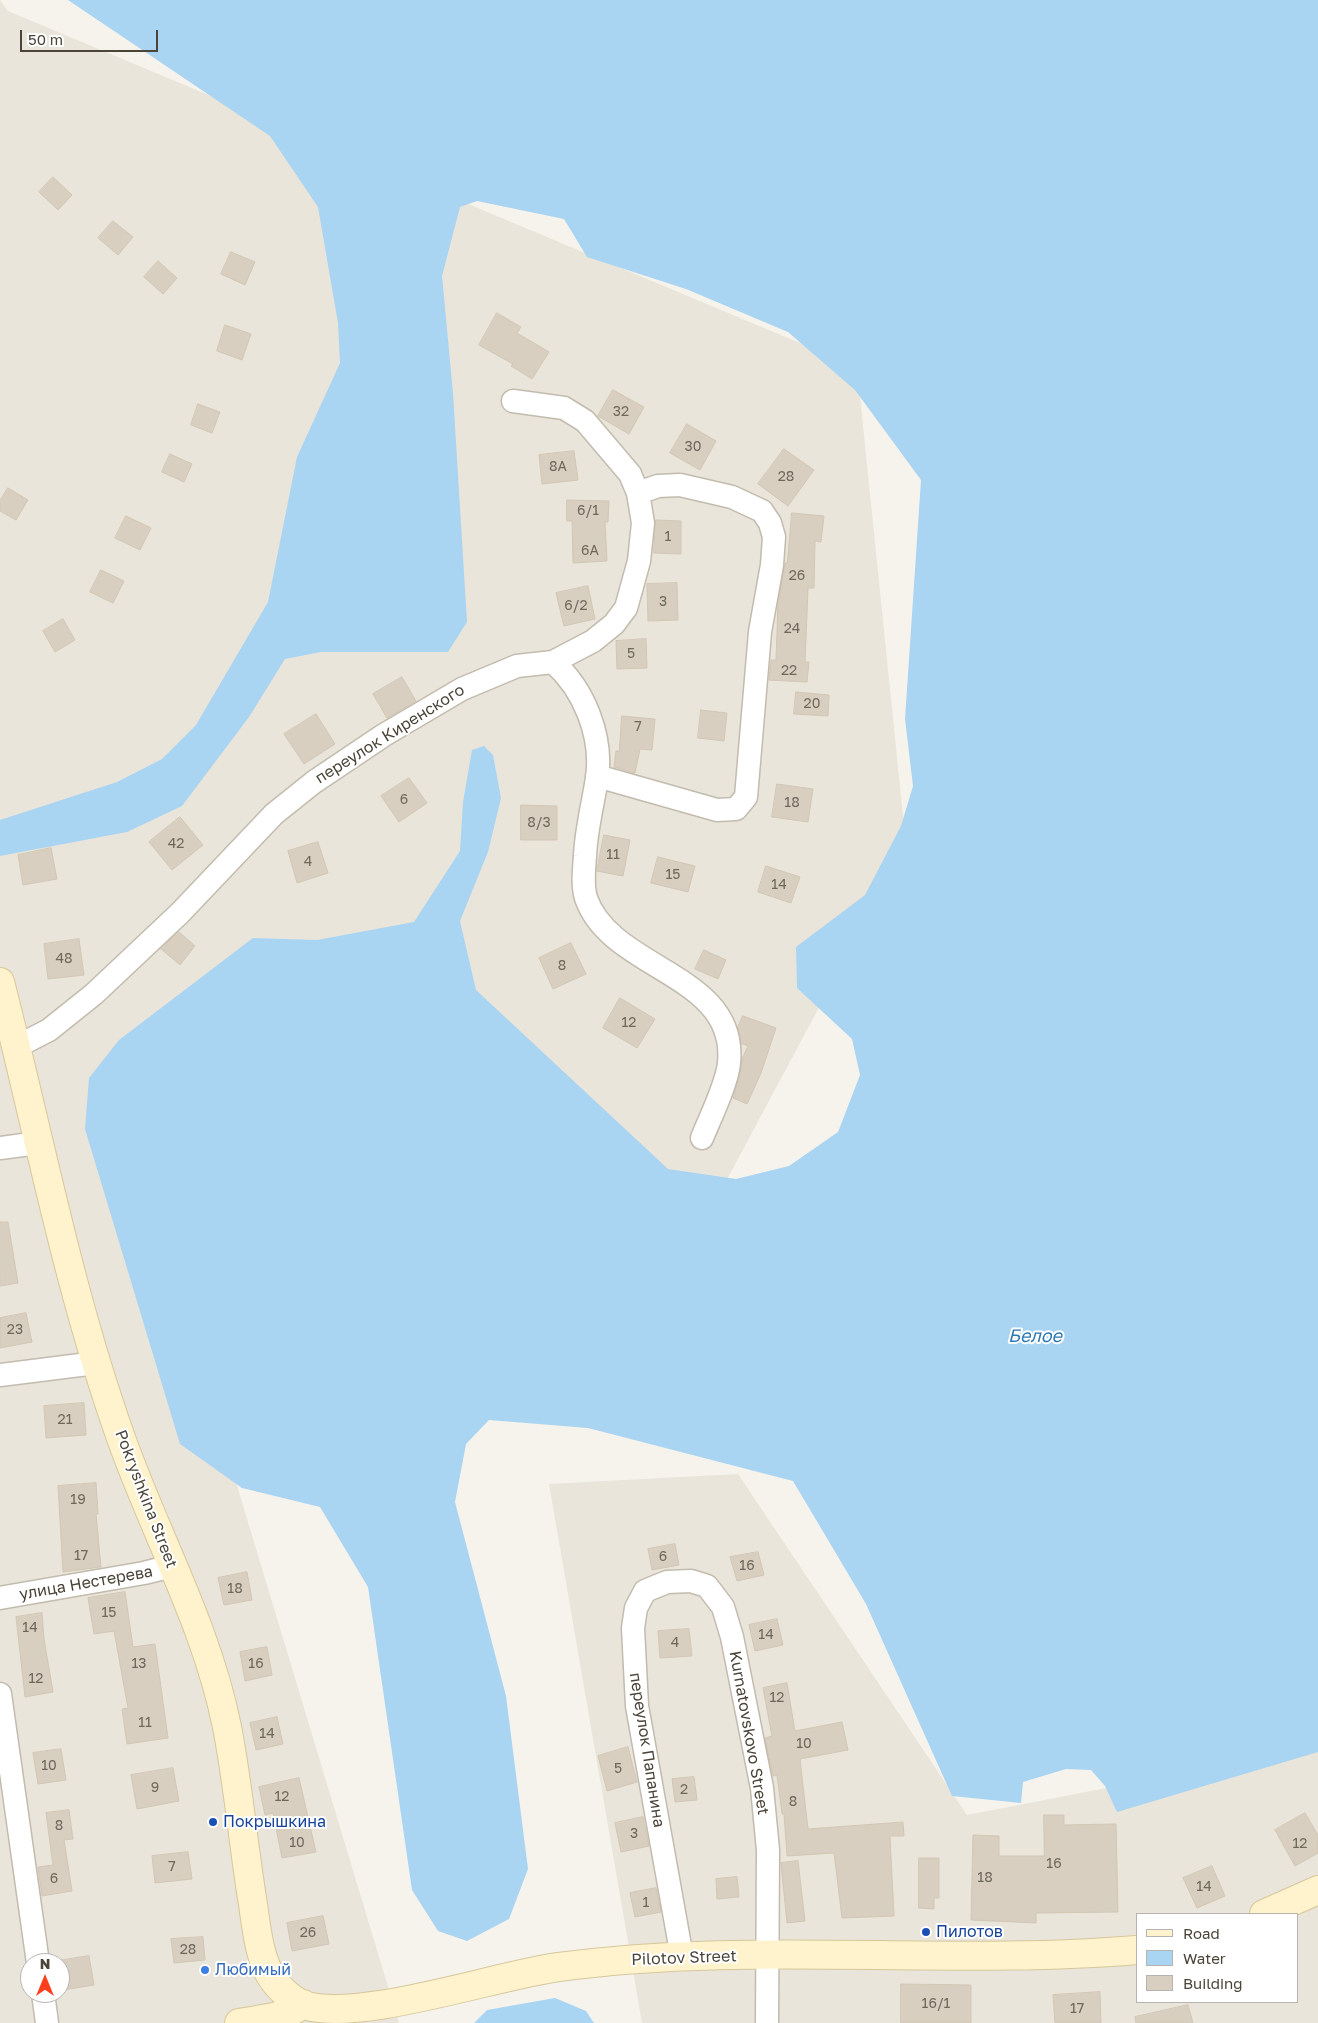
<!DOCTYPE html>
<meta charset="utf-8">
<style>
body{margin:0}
#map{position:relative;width:1318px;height:2023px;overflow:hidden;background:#f6f3ec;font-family:"Golos Text",sans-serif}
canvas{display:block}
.legend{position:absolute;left:1136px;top:1913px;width:162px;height:90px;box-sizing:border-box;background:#fff;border:1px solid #b7b4b0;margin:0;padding:6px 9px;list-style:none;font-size:15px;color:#4b4439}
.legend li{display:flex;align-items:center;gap:10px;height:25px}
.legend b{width:25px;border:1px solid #b7b4b0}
.north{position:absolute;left:20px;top:1953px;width:50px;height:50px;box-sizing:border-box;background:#fff;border:1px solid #b7b4b0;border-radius:50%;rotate:0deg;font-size:14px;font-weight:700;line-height:20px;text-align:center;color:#4b4439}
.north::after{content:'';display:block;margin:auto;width:18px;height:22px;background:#fc3f1d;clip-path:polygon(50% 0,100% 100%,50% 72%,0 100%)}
.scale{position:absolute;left:20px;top:30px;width:138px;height:22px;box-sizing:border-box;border:2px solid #4b4439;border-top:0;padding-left:6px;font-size:15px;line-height:18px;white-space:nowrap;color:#4b4439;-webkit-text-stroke:4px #fff;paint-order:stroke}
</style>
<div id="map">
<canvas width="1318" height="2023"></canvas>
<ul class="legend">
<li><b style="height:6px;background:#fff3cd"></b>Road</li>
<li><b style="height:14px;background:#a9d4f2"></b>Water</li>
<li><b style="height:14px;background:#d8cfc1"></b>Building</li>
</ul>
<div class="north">N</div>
<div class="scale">50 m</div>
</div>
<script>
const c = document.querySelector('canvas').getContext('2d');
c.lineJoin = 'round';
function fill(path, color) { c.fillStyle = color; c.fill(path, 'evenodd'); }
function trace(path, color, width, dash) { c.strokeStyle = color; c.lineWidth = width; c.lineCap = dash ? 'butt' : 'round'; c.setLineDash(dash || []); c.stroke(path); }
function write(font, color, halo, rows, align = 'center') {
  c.font = font + ' "Golos Text",sans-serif'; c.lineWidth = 4; c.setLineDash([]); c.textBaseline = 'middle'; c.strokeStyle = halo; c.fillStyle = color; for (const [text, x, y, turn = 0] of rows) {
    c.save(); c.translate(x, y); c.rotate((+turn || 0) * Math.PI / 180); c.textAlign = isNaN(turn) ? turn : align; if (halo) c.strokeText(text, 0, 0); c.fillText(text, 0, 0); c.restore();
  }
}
fill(new Path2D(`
 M 0,0 L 8,11 L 857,367 L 906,845 L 709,1213 L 353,1029 L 107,1054 L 399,2023 L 0,2023 ZM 30,1963 L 60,1963 L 60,1993 L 30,1993 Z
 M 738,1474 L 967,1815 L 1318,1747 L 1318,2023 L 642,2023 L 549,1484 ZM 1137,1914 L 1297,1914 L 1297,2002 L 1137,2002 Z`), '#eae5da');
fill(new Path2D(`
 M 68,0 L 1318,0 L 1318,1752 L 1117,1812 L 1105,1786 L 1091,1770 L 1066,1769 L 1023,1782 L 1021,1803 L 952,1796 L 866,1604 L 793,1481 L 588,1428 L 489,1420 L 466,1444 L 455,1502 L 506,1696 L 528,1869 L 509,1919 L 467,1941 L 438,1931 L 412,1890 L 368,1587 L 320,1507 L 242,1488 L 180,1444 L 85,1129 L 89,1078 L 119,1040 L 253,938 L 317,940 L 414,922 L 460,851 L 463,802 L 472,750 L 484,746 L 493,755 L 501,798 L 488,852 L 460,921 L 476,990 L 668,1169 L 736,1179 L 789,1166 L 838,1132 L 860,1075 L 852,1039 L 797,988 L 796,947 L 865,895 L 901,826 L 913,786 L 905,719 L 921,480 L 855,390 L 788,332 L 686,289 L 587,257 L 564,219 L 477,201 L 460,207 L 442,276 L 453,393 L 467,622 L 448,652 L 321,652 L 285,659 L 249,717 L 182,806 L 127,832 L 0,856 L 0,820 L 117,782 L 162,759 L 196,725 L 268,602 L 297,457 L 340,363 L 338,323 L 318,207 L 270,136 Z
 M 555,1998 L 586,2011 L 594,2023 L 474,2023 L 487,2010 Z`), '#a9d4f2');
const building = new Path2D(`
 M 53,177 L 72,195 L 58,210 L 39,192 Z
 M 113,221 L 133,237 L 118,255 L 98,238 Z
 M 231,252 L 255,262 L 245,285 L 221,274 Z
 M 158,261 L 177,278 L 163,294 L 144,277 Z
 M 497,313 L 521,327 L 517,333 L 549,352 L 532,379 L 511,366 L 513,364 L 479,345 Z
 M 225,325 L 251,334 L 242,360 L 217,351 Z
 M 613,390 L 644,407 L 629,434 L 598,416 Z
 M 198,404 L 220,412 L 212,433 L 191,425 Z
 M 687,424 L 716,441 L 700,470 L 670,453 Z
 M 784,449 L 814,470 L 788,506 L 758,484 Z
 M 574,451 L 578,480 L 542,484 L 539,455 Z
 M 170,454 L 192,464 L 184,482 L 162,472 Z
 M 8,488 L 28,500 L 16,520 L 0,511 L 0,501 Z
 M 567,500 L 609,501 L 608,522 L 605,522 L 607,561 L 573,563 L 572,521 L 567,521 Z
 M 792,513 L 824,516 L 821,542 L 815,541 L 814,588 L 808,588 L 805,662 L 809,662 L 807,682 L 769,680 L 771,660 L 776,660 L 778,603 L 785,563 L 787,563 Z
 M 126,516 L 151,528 L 140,550 L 115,538 Z
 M 656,520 L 681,521 L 681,554 L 654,553 Z
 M 101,570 L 124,581 L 113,603 L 90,592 Z
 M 677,583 L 678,620 L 648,621 L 647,584 Z
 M 588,586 L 595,619 L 564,626 L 556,593 Z
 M 63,619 L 75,640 L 55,652 L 43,631 Z
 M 646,639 L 647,668 L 617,669 L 616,641 Z
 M 402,677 L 416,701 L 387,718 L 373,694 Z
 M 796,692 L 829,695 L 828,716 L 794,714 Z
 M 701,710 L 727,713 L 724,741 L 698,738 Z
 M 316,714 L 335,744 L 304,764 L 284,734 Z
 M 622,716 L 655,719 L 652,750 L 640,749 L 635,773 L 614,767 L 616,751 L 619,751 Z
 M 409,778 L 427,803 L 399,822 L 381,796 Z
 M 777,784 L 813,789 L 808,822 L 772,817 Z
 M 521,805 L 557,806 L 557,840 L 521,840 Z
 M 180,817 L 203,845 L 172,870 L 149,842 Z
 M 604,835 L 630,840 L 623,876 L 597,871 Z
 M 318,842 L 328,873 L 297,883 L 288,851 Z
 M 51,848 L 57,879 L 23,885 L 18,855 Z
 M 658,857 L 695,866 L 688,892 L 651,883 Z
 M 766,866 L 800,877 L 791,903 L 758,892 Z
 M 179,932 L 195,946 L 180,965 L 161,949 Z
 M 79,939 L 84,975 L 48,979 L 44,944 Z
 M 571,943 L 586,974 L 553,989 L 539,958 Z
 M 704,950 L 726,960 L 718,979 L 695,969 Z
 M 620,998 L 655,1019 L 637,1048 L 603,1028 Z
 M 743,1016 L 776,1028 L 761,1073 L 747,1104 L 733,1098 L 740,1075 L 742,1059 L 748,1046 L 740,1043 L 738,1027 Z
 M 0,1222 L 8,1222 L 18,1283 L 0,1286 Z
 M 26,1313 L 32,1342 L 0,1348 L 0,1318 Z
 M 84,1403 L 86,1435 L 46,1438 L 44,1406 Z
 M 96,1483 L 98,1514 L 96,1514 L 101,1567 L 63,1572 L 58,1486 Z
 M 675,1544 L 679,1565 L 652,1570 L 648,1549 Z
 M 758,1552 L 764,1575 L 737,1581 L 730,1557 Z
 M 247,1572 L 252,1600 L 224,1605 L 218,1578 Z
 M 125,1592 L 133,1647 L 155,1644 L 168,1738 L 127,1744 L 122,1709 L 128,1708 L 114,1631 L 94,1634 L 88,1598 Z
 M 42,1613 L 44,1639 L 53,1692 L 25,1697 L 16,1617 Z
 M 777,1619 L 783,1645 L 755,1651 L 749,1625 Z
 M 689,1629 L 692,1656 L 660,1658 L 658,1631 Z
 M 267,1647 L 272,1675 L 245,1681 L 240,1652 Z
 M 787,1683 L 795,1731 L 842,1722 L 848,1750 L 800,1759 L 808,1829 L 903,1822 L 904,1836 L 890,1836 L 894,1916 L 842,1918 L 834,1853 L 787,1856 L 784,1814 L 782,1814 L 777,1775 L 773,1776 L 765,1738 L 772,1736 L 763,1688 Z
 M 277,1717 L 283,1744 L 256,1750 L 250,1723 Z
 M 628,1747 L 637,1782 L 607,1791 L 598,1756 Z
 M 61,1749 L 66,1780 L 38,1784 L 33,1753 Z
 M 173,1768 L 179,1801 L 137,1809 L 131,1775 Z
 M 694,1777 L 697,1800 L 675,1802 L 672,1779 Z
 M 299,1778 L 316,1852 L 282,1858 L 273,1813 L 265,1815 L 259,1787 Z
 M 69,1810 L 73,1839 L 64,1840 L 72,1891 L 42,1896 L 38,1867 L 53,1865 L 46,1813 Z
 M 1305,1813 L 1318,1835 L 1318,1853 L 1295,1866 L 1275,1830 Z
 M 1044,1815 L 1064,1815 L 1064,1825 L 1116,1824 L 1118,1912 L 1036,1913 L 1036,1923 L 971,1920 L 973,1835 L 999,1836 L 999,1856 L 1044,1856 Z
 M 643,1817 L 649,1846 L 621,1852 L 615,1823 Z
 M 188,1852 L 192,1879 L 155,1883 L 152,1856 Z
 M 919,1858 L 939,1858 L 939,1898 L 934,1898 L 934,1909 L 919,1908 Z
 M 798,1861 L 805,1921 L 787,1923 L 781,1863 Z
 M 1212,1866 L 1225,1896 L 1197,1908 L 1183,1878 Z
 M 737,1877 L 739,1897 L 717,1899 L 716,1879 Z
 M 656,1888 L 661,1912 L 635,1917 L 630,1893 Z
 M 323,1916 L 329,1944 L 292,1951 L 287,1923 Z
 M 203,1937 L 205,1960 L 174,1963 L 171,1939 Z
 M 89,1956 L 94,1985 L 63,1990 L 58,1961 Z
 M 901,1984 L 971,1985 L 971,2023 L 901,2023 Z
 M 1100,1992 L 1101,2023 L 1055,2023 L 1053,1995 Z
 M 1188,2005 L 1193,2023 L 1136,2023 L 1135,2017 Z`);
fill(building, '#d8cfc1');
trace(building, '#d3c7b4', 1);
const street = new Path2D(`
 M 553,662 C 584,689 603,736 597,778 C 593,804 586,830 585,856 C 584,869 582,885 586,898 C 611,971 738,973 729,1063 C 727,1084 710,1118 702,1138
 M 597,776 L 717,810 L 736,809 L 746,797 L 760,632 L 772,565 L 774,537 L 770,523 L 762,511 L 732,497 L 680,485 L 658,486 L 638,493
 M 16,1047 L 49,1030 L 94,994 L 180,913 L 274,814 L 314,782 L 384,735 L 462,689 L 517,666 L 553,662 L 593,641 L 614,624 L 626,608 L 639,561 L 643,523 L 638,493 L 630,474 L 585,421 L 564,408 L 513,401
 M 0,1148 L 38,1143
 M 0,1375 L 96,1363
 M 0,1598 L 144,1573 L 172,1566
 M 0,1694 L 38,1963
 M 682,1957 L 637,1706 L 633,1628 L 636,1608 L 645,1591 L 667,1582 L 691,1581 L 707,1586 L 723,1607 L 732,1637 L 762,1788 L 768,1850 L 767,2023
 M 43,1993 L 47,2023`);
const secondary = new Path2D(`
 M 0,982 C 39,1134 68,1289 121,1438 C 155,1534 207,1626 227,1727 C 238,1783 243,1842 252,1898 C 256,1923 258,1951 269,1973 C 276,1986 291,2000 304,2005 C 358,2023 497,1975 559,1967 C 751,1941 945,1966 1137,1950
 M 1264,1914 L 1318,1890
 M 239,2023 C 260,2019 286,2018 303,2004`);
trace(street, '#c2bbae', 25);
trace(secondary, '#d6c79b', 30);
trace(street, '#fff', 22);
trace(secondary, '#fff3cd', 28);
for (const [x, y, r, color] of [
 [213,1822,5,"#1a4fb4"],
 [926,1932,5,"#1a4fb4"],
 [205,1970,5,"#3f7fe0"]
]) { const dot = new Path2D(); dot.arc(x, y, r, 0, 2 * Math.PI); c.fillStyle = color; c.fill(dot); trace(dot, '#fff', 2); }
write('14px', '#6e675b', null, [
 ["32",621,412],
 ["30",693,447],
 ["8А",558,467],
 ["28",786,477],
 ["6/1",588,511],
 ["1",668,537],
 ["6А",590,551],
 ["26",797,576],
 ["3",663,602],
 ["6/2",576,606],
 ["24",792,629],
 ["5",631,654],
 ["22",789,671],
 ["20",812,704],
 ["7",638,727],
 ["6",404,800],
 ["18",792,803],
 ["8/3",539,823],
 ["42",176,844],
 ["11",613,855],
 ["4",308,862],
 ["15",673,875],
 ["14",779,885],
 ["48",64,959],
 ["8",562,966],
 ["12",629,1023],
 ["23",15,1330],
 ["21",65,1420],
 ["19",78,1500],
 ["17",81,1556],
 ["6",663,1557],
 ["16",747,1566],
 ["18",235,1589],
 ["15",109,1613],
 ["14",30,1628],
 ["14",766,1635],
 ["4",675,1643],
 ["13",139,1664],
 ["16",256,1664],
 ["12",36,1679],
 ["12",777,1698],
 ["11",145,1723],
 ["14",267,1734],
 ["10",804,1744],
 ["10",49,1766],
 ["5",618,1769],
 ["9",155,1788],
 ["2",684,1790],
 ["12",282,1797],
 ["8",793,1802],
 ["8",59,1826],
 ["3",634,1834],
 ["10",297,1843],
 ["12",1300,1844],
 ["16",1054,1864],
 ["7",172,1867],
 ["18",985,1878],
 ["6",54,1879],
 ["14",1204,1887],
 ["1",646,1903],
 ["26",308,1933],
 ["28",188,1950],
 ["16/1",936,2004],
 ["17",1077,2009]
]);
write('16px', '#4b4439', '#fff', [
 ["переулок Киренского",390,734,-32],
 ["Pokryshkina Street",146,1499,69],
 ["улица Нестерева",86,1583,-10],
 ["Kurnatovskovo Street",749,1733,80],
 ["переулок Папанина",647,1750,81],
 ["Pilotov Street",684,1958,-2]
]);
write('16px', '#164399', '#fff', [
 ["Покрышкина",223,1822],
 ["Пилотов",936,1932]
], 'left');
write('16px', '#366cbe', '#fff', [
 ["Любимый",215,1970]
], 'left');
write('italic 18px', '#2e7ab2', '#fff', [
 ["Белое",1035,1336]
]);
</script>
